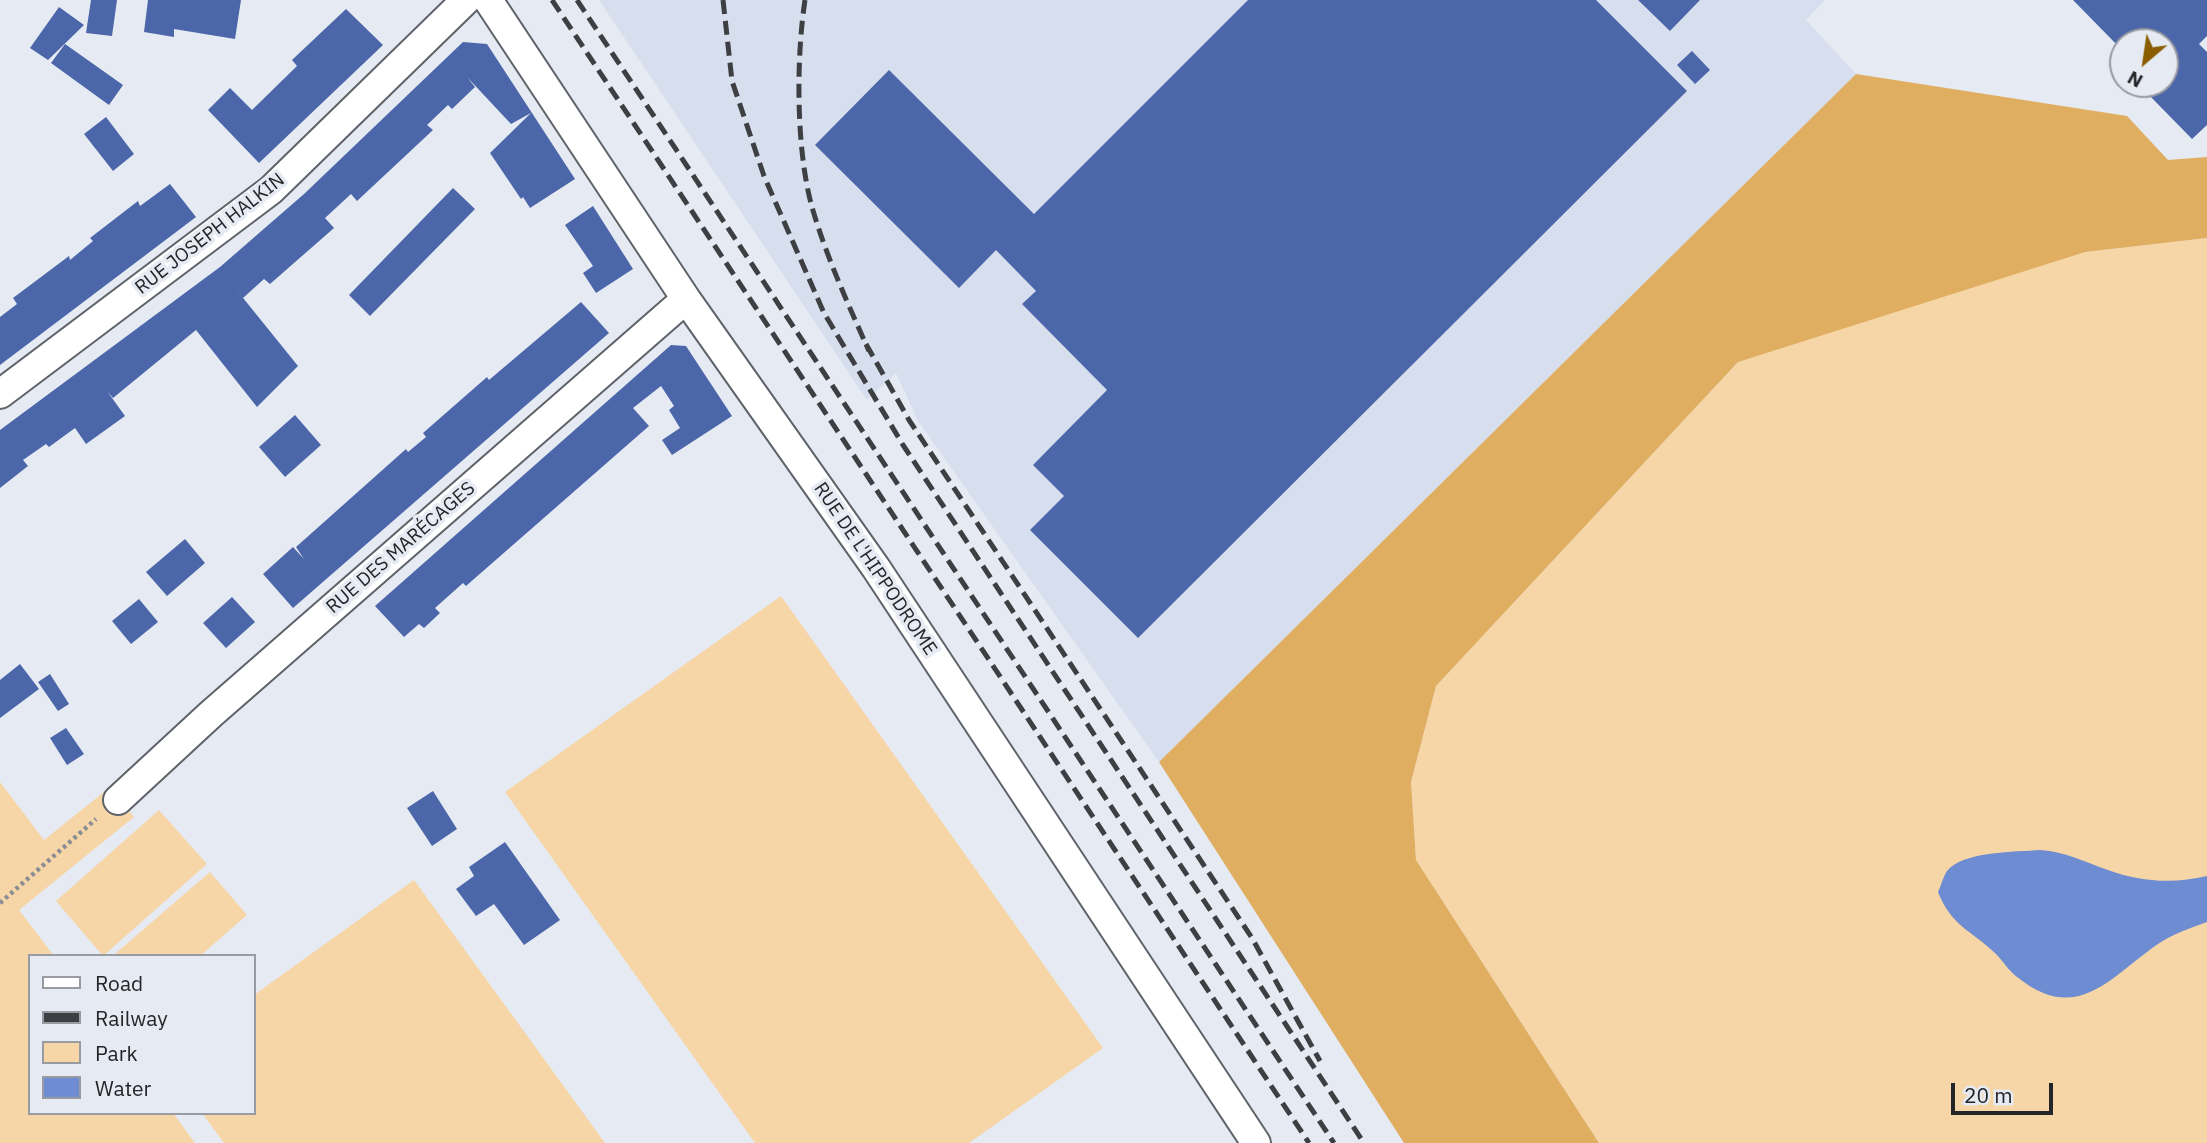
<!DOCTYPE html>
<meta charset="utf-8">
<style>
body{margin:0}
#map{position:relative;width:2207px;height:1143px;overflow:hidden;background:#e6eaf3;font-family:"IBM Plex Sans",sans-serif}
canvas{display:block}
.legend{position:absolute;left:28px;top:954px;width:228px;height:161px;box-sizing:border-box;background:#e6eaf3;border:2px solid #989ba2;margin:0;padding:9px 12px;list-style:none;font-size:21px;color:#242528}
.legend li{display:flex;align-items:center;gap:14px;height:35px}
.legend b{width:35px;border:2px solid #989ba2}
.north{position:absolute;left:2109px;top:28px;width:70px;height:70px;box-sizing:border-box;background:#e6eaf3;border:2px solid #989ba2;border-radius:50%;rotate:209deg;font-size:19px;font-weight:700;line-height:28px;text-align:center;color:#242528}
.north::after{content:'';display:block;margin:auto;width:24px;height:32px;background:#8a5e00;clip-path:polygon(50% 0,100% 100%,50% 72%,0 100%)}
.scale{position:absolute;left:1951px;top:1083px;width:102px;height:32px;box-sizing:border-box;border:4px solid #242528;border-top:0;padding-left:9px;font-size:21px;line-height:24px;white-space:nowrap;color:#242528;-webkit-text-stroke:5px #e6eaf3;paint-order:stroke}
</style>
<div id="map">
<canvas width="2207" height="1143"></canvas>
<ul class="legend">
<li><b style="height:9px;background:#fff"></b>Road</li>
<li><b style="height:9px;background:#3d3f42"></b>Railway</li>
<li><b style="height:19px;background:#f6d6a7"></b>Park</li>
<li><b style="height:19px;background:#6e8cd2"></b>Water</li>
</ul>
<div class="north">N</div>
<div class="scale">20 m</div>
</div>
<script>
const c = document.querySelector('canvas').getContext('2d');
c.lineJoin = 'round';
function fill(path, color) { c.fillStyle = color; c.fill(path, 'evenodd'); }
function trace(path, color, width, dash) { c.strokeStyle = color; c.lineWidth = width; c.lineCap = dash ? 'butt' : 'round'; c.setLineDash(dash || []); c.stroke(path); }
function write(font, color, halo, rows, align = 'center') {
  c.font = font + ' "IBM Plex Sans",sans-serif'; c.lineWidth = 7; c.setLineDash([]); c.textBaseline = 'middle'; c.strokeStyle = halo; c.fillStyle = color; for (const [text, x, y, turn = 0] of rows) {
    c.save(); c.translate(x, y); c.rotate((+turn || 0) * Math.PI / 180); c.textAlign = isNaN(turn) ? turn : align; if (halo) c.strokeText(text, 0, 0); c.fillText(text, 0, 0); c.restore();
  }
}
fill(new Path2D(`
 M 599,0 L 1825,0 L 1806,20 L 1856,74 L 1159,762 L 918,421 L 896,373 L 867,400 Z`), '#d7deee');
fill(new Path2D(`
 M 2207,238 L 2207,1143 L 1599,1143 L 1416,860 L 1411,782 L 1436,686 L 1738,362 L 1917,295 L 2085,252 Z
 M 781,596 L 1103,1048 L 969,1143 L 755,1143 L 505,792 Z
 M 0,782 L 44,840 L 109,788 L 134,817 L 19,910 L 54,956 L 30,956 L 30,1113 L 173,1113 L 195,1143 L 0,1143 Z
 M 159,810 L 207,864 L 103,956 L 56,901 Z
 M 210,872 L 247,915 L 200,956 L 118,956 L 116,953 Z
 M 414,880 L 605,1143 L 224,1143 L 202,1113 L 254,1113 L 254,995 Z`), '#f6d6a7');
fill(new Path2D(`
 M 1856,74 L 2127,116 L 2168,160 L 2207,157 L 2207,238 L 2085,252 L 1738,362 L 1436,686 L 1411,782 L 1416,860 L 1599,1143 L 1404,1143 L 1159,762 Z`), '#e0ae61');
fill(new Path2D(`
 M 2040,850 C 2066,852 2085,862 2108,870 C 2140,882 2174,884 2207,876 L 2207,922 C 2191,928 2172,934 2158,944 C 2111,976 2078,1026 2017,977 C 2009,971 2003,961 1995,953 C 1971,930 1952,927 1938,892 C 1941,886 1943,877 1947,871 C 1963,851 2016,852 2040,850 Z`), '#6e8cd2');
fill(new Path2D(`
 M 91,0 L 117,0 L 112,36 L 86,33 Z
 M 148,0 L 241,0 L 235,39 L 174,29 L 174,37 L 144,32 Z
 M 1248,0 L 1596,0 L 1687,91 L 1138,638 L 1030,530 L 1064,496 L 1033,465 L 1107,390 L 1022,304 L 1036,291 L 996,250 L 959,288 L 815,145 L 889,70 L 1034,214 Z
 M 1638,0 L 1700,0 L 1670,31 Z
 M 2073,0 L 2207,0 L 2207,36 L 2199,44 L 2207,52 L 2207,125 L 2192,139 L 2149,95 L 2158,87 L 2155,84 L 2165,84 L 2165,42 L 2123,42 L 2123,51 Z
 M 59,7 L 84,25 L 48,60 L 30,48 Z
 M 346,9 L 383,45 L 259,163 L 208,110 L 230,88 L 252,110 L 297,66 L 292,60 Z
 M 463,42 L 487,44 L 575,179 L 530,208 L 523,197 L 521,199 L 490,153 L 531,113 L 511,124 L 467,77 L 475,87 L 452,109 L 448,105 L 427,125 L 433,130 L 357,201 L 351,194 L 325,218 L 334,228 L 270,284 L 264,279 L 243,298 L 231,283 L 298,366 L 257,407 L 196,330 L 113,398 L 107,391 L 125,416 L 86,444 L 75,428 L 49,447 L 46,444 L 23,460 L 28,466 L 0,488 L 0,430 L 220,267 L 304,194 Z
 M 65,44 L 123,85 L 109,105 L 51,63 Z
 M 1692,51 L 1710,70 L 1695,84 L 1677,65 Z
 M 106,117 L 134,154 L 113,171 L 84,134 Z
 M 170,184 L 196,217 L 0,365 L 0,317 L 17,304 L 13,298 L 69,256 L 70,260 L 93,241 L 90,238 L 138,201 L 140,206 Z
 M 453,188 L 475,209 L 370,316 L 349,295 Z
 M 593,206 L 633,269 L 596,293 L 583,273 L 593,266 L 565,225 Z
 M 581,302 L 609,333 L 293,608 L 263,574 L 293,547 L 304,559 L 296,547 L 406,449 L 408,452 L 426,437 L 423,433 L 487,377 L 489,380 Z
 M 671,345 L 686,346 L 732,416 L 672,455 L 662,440 L 680,428 L 669,410 L 674,406 L 661,386 L 633,408 L 649,426 L 466,586 L 463,583 L 435,608 L 440,613 L 424,628 L 419,624 L 404,637 L 375,606 Z
 M 295,415 L 321,445 L 285,477 L 259,447 Z
 M 185,539 L 205,563 L 167,596 L 146,572 Z
 M 232,597 L 255,622 L 226,648 L 203,623 Z
 M 139,599 L 158,622 L 131,644 L 112,621 Z
 M 20,664 L 39,689 L 0,718 L 0,680 Z
 M 50,674 L 69,704 L 58,711 L 38,682 Z
 M 66,728 L 84,754 L 67,765 L 50,738 Z
 M 433,791 L 457,829 L 432,846 L 407,808 Z
 M 505,842 L 560,920 L 524,945 L 494,904 L 476,916 L 456,889 L 474,876 L 469,867 Z`), '#4b66a9');
const street = new Path2D(`
 M 488,0 L 686,299 L 876,568 L 1256,1143
 M 0,394 L 271,190 L 466,0
 M 118,800 L 211,714 L 686,299`);
trace(street, '#5e6269', 32);
trace(new Path2D(`
 M 0,903 L 96,819`), '#8a8d93', 4.5, [3.5, 3.5]);
trace(street, '#fff', 28);
trace(new Path2D(`
 M 552,0 L 1309,1143
 M 577,0 L 1334,1143
 M 723,0 L 732,81 L 764,176 L 824,313 L 903,445 L 1364,1143
 M 805,0 C 796,59 796,150 812,207 C 826,256 848,304 869,351
 M 866,344 L 909,420 L 1252,938 L 1320,1061`), '#3d3f42', 5, [14, 7]);
write('19px', '#242528', '#e6eaf3', [
 ["RUE JOSEPH HALKIN",210,234,-38],
 ["RUE DES MARÉCAGES",401,548,-41],
 ["RUE DE L'HIPPODROME",875,569,56]
]);
</script>
